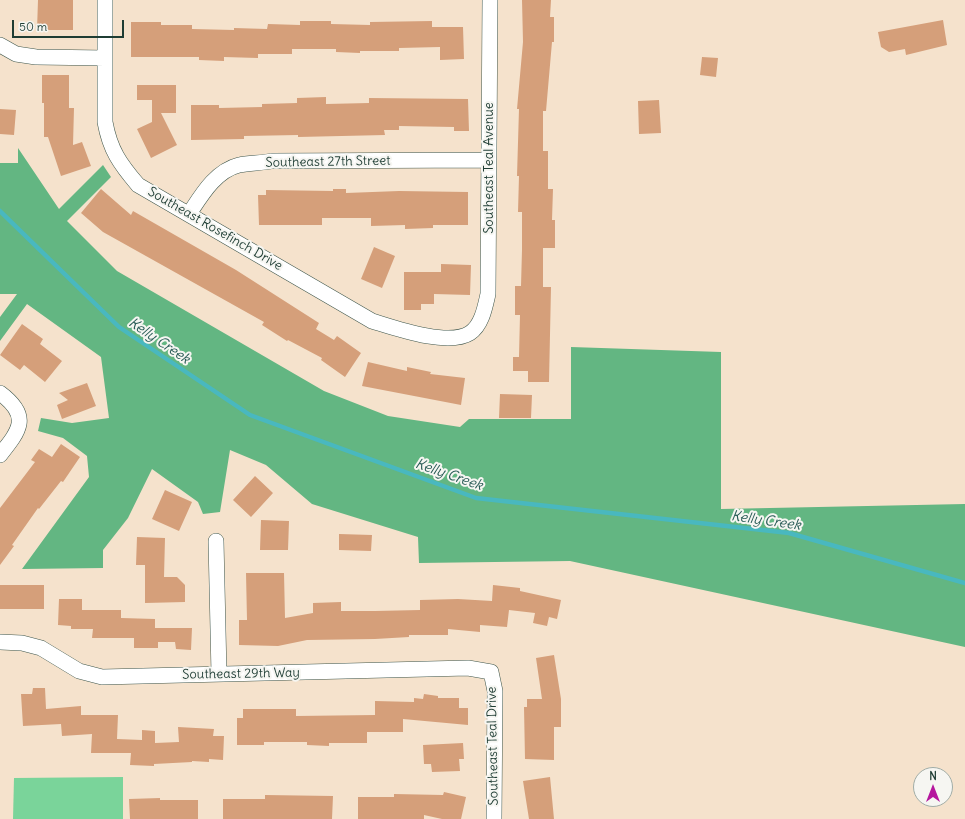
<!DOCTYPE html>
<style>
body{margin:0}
#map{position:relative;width:965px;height:819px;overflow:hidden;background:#f5e2cc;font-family:Delius,sans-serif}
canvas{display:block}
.north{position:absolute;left:913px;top:767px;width:40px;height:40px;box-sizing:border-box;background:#f6f6f2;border:1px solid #a0aca6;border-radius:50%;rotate:0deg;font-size:11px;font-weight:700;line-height:16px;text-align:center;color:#1f3d34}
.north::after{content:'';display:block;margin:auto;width:14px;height:18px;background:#b5179e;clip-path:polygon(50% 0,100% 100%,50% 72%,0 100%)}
.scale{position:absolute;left:12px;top:20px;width:112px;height:18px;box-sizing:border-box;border:2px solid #1f3d34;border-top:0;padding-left:5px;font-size:12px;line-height:14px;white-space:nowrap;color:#1f3d34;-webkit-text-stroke:3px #f6f6f2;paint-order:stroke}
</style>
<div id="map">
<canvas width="965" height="819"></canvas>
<div class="north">N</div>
<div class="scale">50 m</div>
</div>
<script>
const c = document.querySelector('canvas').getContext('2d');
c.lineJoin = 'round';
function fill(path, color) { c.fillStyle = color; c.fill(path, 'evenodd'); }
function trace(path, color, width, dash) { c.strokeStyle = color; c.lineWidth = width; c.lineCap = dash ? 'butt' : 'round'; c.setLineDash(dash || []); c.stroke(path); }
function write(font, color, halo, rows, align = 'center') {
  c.font = font + ' Delius,sans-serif'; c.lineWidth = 4; c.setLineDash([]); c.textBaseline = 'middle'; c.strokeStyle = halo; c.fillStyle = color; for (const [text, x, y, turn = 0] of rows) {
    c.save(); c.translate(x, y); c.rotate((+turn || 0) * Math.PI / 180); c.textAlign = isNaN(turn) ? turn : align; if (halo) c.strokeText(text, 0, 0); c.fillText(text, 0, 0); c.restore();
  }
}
fill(new Path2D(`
 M 123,777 L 123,819 L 13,819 L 14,778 Z`), '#7ad49a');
fill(new Path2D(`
 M 18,148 L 59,209 L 103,165 L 111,177 L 67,221 L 117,271 L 324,391 L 388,416 L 460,427 L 469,419 L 571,419 L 571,347 L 721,352 L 721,509 L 965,504 L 965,647 L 570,561 L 419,563 L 418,537 L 312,504 L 266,465 L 230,450 L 220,512 L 203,514 L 198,502 L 152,469 L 128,518 L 103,550 L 103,568 L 22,569 L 89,477 L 87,456 L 63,438 L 38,431 L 41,418 L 72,423 L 109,418 L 101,357 L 27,304 L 0,341 L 0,317 L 17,294 L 0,294 L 0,163 L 18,163 Z`), '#63b682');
trace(new Path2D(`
 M 0,211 L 119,327 L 250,415 L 476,498 L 789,533 L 965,583`), '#49b8bf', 4.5);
fill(new Path2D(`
 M 38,0 L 73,0 L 73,30 L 37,30 Z
 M 522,0 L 551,0 L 550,17 L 554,17 L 554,42 L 552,42 L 546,111 L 543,111 L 543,151 L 548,151 L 548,189 L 553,189 L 552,220 L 555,220 L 555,248 L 543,248 L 543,287 L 551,287 L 549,382 L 528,382 L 528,371 L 513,371 L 513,357 L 519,357 L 520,315 L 515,315 L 515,286 L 521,286 L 522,250 L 522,212 L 518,212 L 519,176 L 517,176 L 519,109 L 517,109 L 523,42 Z
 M 943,20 L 947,45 L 906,55 L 905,49 L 889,52 L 881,47 L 878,32 Z
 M 300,21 L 331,21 L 331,24 L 370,25 L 370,22 L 432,21 L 432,27 L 463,27 L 464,59 L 440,60 L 440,47 L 399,48 L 399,51 L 360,51 L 360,53 L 336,52 L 336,49 L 292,49 L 292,54 L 258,54 L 258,58 L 224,57 L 224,61 L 199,60 L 199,57 L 131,57 L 131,22 L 161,22 L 161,25 L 192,25 L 192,29 L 234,30 L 234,28 L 267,29 L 268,24 L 300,25 Z
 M 702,57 L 718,58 L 716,77 L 700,75 Z
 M 42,75 L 69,75 L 69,108 L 74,108 L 73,145 L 82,142 L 91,166 L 61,176 L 48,137 L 44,137 L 44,103 L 42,103 Z
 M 137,85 L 176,85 L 176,113 L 161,113 L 177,145 L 151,158 L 137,129 L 152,122 L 152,100 L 137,100 Z
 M 326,97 L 326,104 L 369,103 L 369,98 L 468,99 L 469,131 L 454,131 L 454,127 L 399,126 L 399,130 L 384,130 L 385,135 L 298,137 L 298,135 L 244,136 L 244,139 L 191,140 L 191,105 L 219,105 L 219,108 L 262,107 L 262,104 L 297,103 L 297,98 Z
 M 659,100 L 661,133 L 639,134 L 638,101 Z
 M 0,109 L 16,110 L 14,135 L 0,134 Z
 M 101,189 L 131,215 L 133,211 L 236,270 L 319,323 L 316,329 L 334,340 L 337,336 L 361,353 L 345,377 L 321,360 L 322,358 L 288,340 L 287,341 L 262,325 L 264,322 L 103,232 L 81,213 Z
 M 333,189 L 346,189 L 346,193 L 399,191 L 468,192 L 468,225 L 433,225 L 433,228 L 405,229 L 405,225 L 371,226 L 371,218 L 322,218 L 322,225 L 259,225 L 258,195 L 266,195 L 266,190 L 333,191 Z
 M 374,247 L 395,256 L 382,288 L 361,279 Z
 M 441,264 L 471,265 L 470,295 L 434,294 L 434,304 L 421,304 L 421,310 L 404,310 L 404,272 L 441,272 Z
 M 22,324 L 43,339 L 40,344 L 62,361 L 45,382 L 24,365 L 20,370 L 0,355 Z
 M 368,362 L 407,371 L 407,367 L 431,372 L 430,374 L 465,378 L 461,405 L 362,386 Z
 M 87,383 L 96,406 L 62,419 L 57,405 L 68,400 L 59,393 Z
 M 500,394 L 532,395 L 531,418 L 499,418 Z
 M 61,444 L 80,457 L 63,482 L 61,481 L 39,509 L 38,508 L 12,545 L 14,546 L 0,565 L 0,508 L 35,462 L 31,460 L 39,449 L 52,457 Z
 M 255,476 L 273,493 L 251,517 L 233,500 Z
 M 165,490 L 192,502 L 179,531 L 152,519 Z
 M 261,520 L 289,521 L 288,550 L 260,550 Z
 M 339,534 L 372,535 L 371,551 L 339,550 Z
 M 137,537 L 165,538 L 164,577 L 177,577 L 185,585 L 185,602 L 145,603 L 145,565 L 136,565 Z
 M 246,573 L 284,573 L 285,618 L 313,613 L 313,603 L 341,602 L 341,611 L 375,611 L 420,610 L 420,600 L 458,599 L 492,601 L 493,585 L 520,588 L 520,591 L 561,600 L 557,619 L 549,617 L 547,626 L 533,623 L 535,613 L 509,610 L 507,627 L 480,625 L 480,632 L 448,629 L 448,635 L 409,635 L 409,637 L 375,639 L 307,640 L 278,646 L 239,645 L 239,620 L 247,620 Z
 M 0,585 L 44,585 L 44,609 L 0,609 Z
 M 59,599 L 82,599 L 82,610 L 121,610 L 121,618 L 155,619 L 155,628 L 192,628 L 191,650 L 176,649 L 175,642 L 158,642 L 158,648 L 134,648 L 134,638 L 92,638 L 93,629 L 71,629 L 71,626 L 58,625 Z
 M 554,655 L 561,699 L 561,727 L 554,727 L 554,760 L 525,759 L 524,707 L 527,707 L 527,699 L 542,699 L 536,658 Z
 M 33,688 L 45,688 L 46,709 L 81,706 L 81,715 L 118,715 L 117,739 L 142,740 L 142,730 L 155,731 L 155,743 L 179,742 L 178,727 L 214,729 L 213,736 L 224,736 L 223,760 L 209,759 L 209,762 L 192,761 L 192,762 L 154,764 L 154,766 L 130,765 L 131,753 L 91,753 L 92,734 L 62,736 L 61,724 L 23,726 L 21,694 L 32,694 Z
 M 424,694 L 438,696 L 438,698 L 459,698 L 459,708 L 468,708 L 468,725 L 403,719 L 403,732 L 367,732 L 367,743 L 329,743 L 329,746 L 307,745 L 307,742 L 264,742 L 264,745 L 237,745 L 237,718 L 243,718 L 243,709 L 296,709 L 296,716 L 375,715 L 375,701 L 414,702 L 414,698 L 423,699 Z
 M 463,743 L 464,759 L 459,759 L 460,771 L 432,772 L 431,764 L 424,764 L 423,745 Z
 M 550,777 L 554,819 L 529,819 L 523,781 Z
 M 444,792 L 466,797 L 461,819 L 442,819 L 424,815 L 424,819 L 358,819 L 358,797 L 394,797 L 394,794 L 443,795 Z
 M 265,795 L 333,796 L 332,819 L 223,819 L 223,799 L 265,799 Z
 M 160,798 L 160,800 L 198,800 L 198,819 L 130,819 L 129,799 Z`), '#d59f7a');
const minor = new Path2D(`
 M 105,0 L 105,122 C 110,150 120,164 138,185 L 372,321 C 395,328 448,347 470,333 C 482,325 485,307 488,294 L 490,0
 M 0,45 L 16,54 L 36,57 L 105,58
 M 189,214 C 201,196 215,171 239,165 C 249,163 261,163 272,161 L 489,160
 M 0,393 C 31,416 20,430 0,455
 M 216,541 L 219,674
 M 0,642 L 22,643 L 41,648 L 79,671 L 102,677 L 468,668 L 491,672 L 495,691 L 494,819`);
trace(minor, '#3f564b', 16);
trace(minor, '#fff', 15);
write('13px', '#1f3d34', '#f6f6f2', [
 ["Southeast 27th Street",328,162,-1],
 ["Southeast Teal Avenue",489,168,-90],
 ["Southeast Rosefinch Drive",215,229,30],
 ["Southeast 29th Way",241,674,-1],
 ["Southeast Teal Drive",493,746,-91]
]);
write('italic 14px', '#2a5c57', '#f6f6f2', [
 ["Kelly Creek",159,341,34],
 ["Kelly Creek",449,475,19],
 ["Kelly Creek",766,521,8]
]);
</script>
